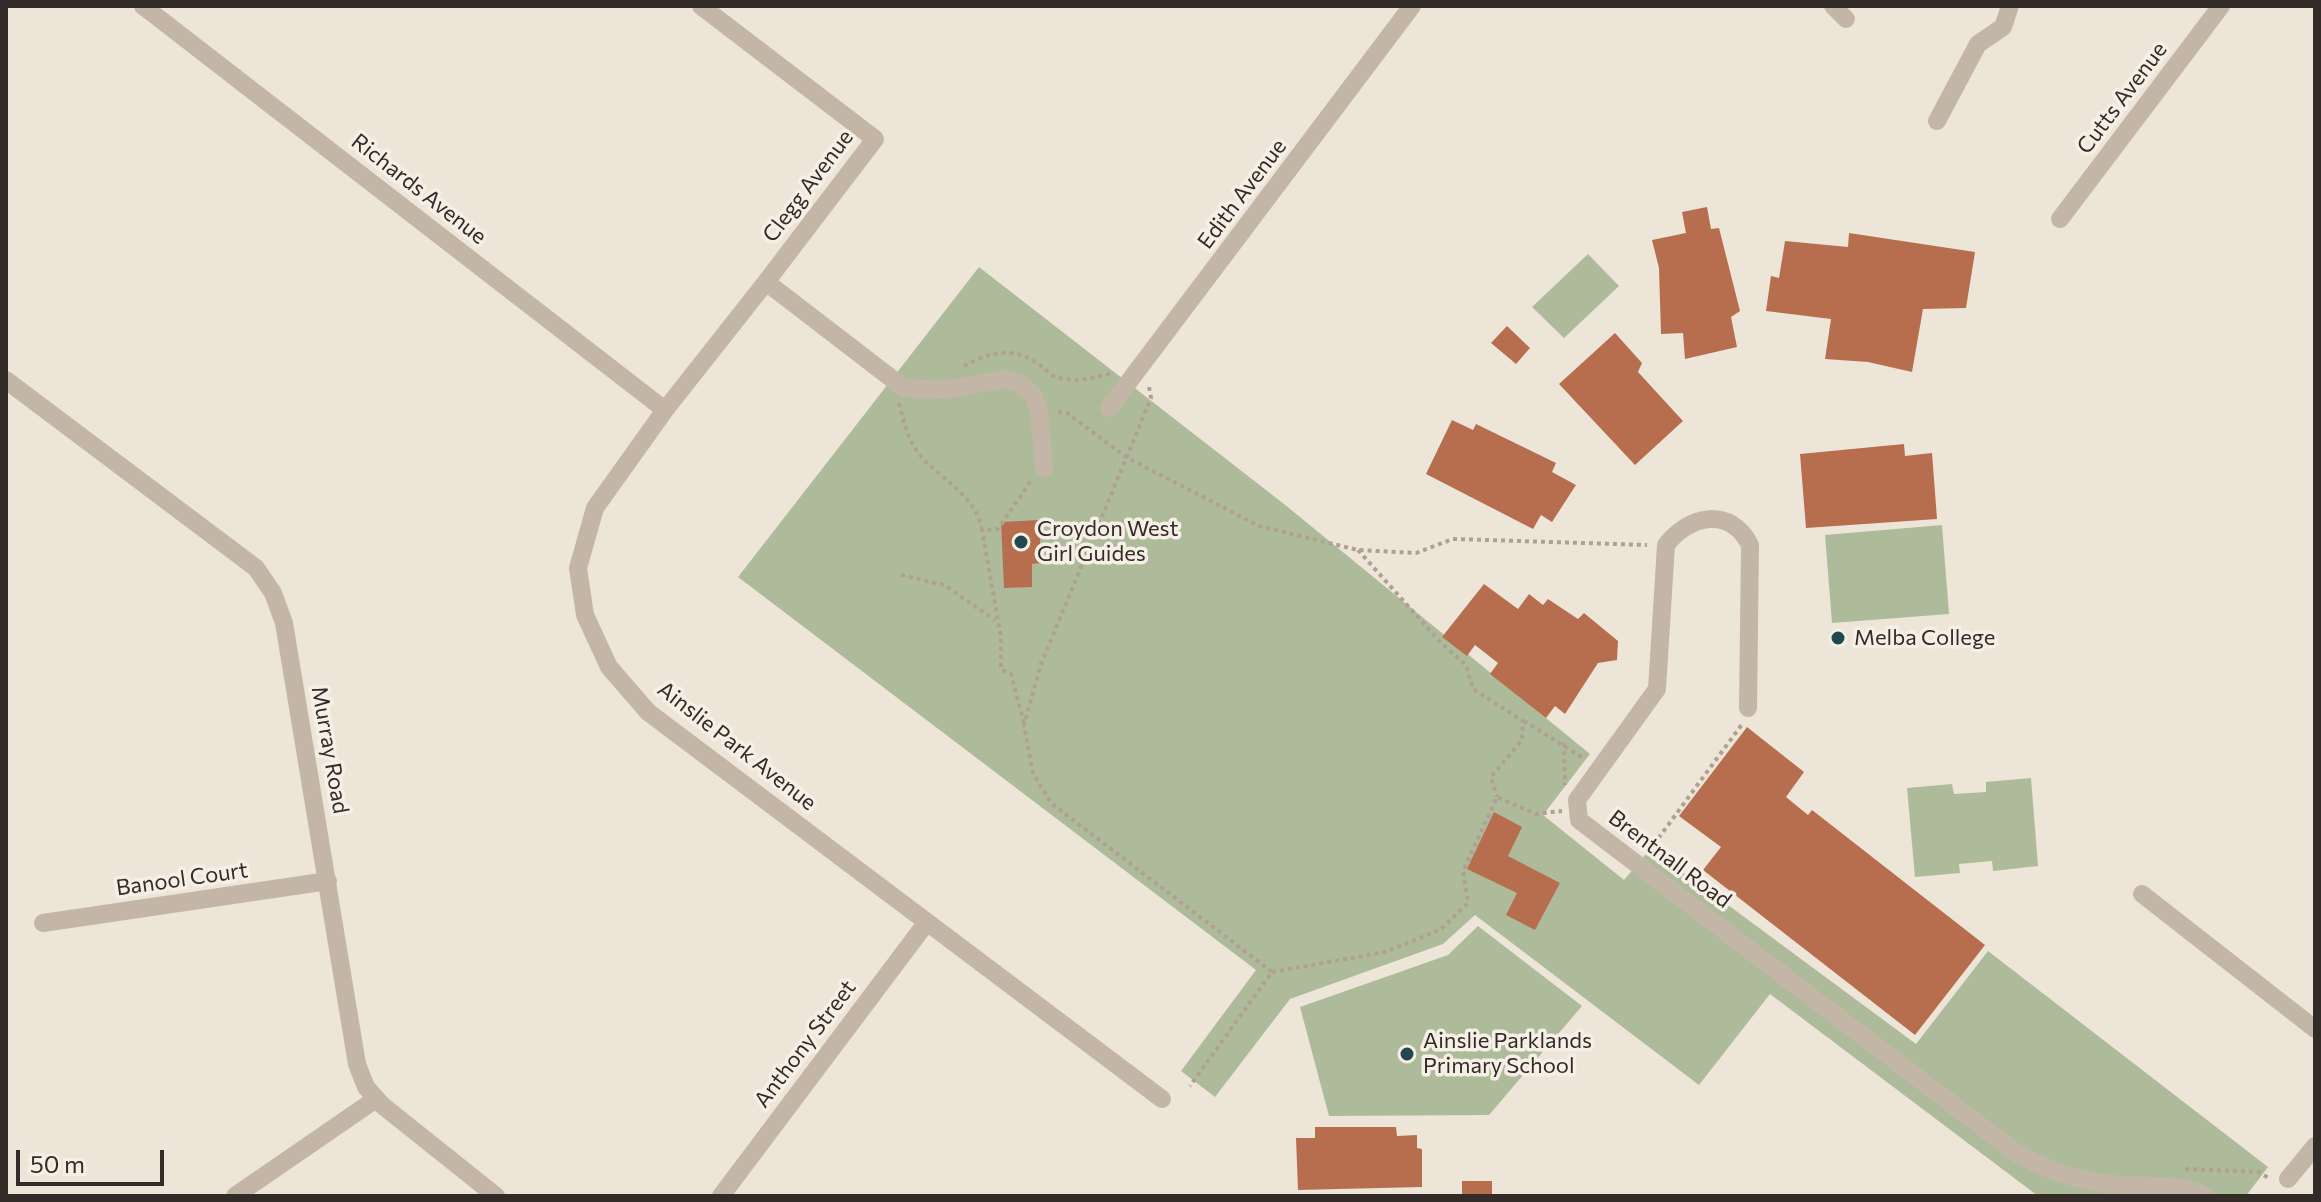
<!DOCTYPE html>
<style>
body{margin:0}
#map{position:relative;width:2321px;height:1202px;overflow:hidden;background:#eee5d9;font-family:Commissioner,sans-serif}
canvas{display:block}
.frame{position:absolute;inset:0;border:8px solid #322b27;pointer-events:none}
.scale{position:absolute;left:16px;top:1150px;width:148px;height:36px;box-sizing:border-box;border:4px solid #322b27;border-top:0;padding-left:10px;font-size:24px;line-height:28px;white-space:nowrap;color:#322b27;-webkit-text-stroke:6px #f6efe5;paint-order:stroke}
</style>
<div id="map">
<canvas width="2321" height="1202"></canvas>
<div class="frame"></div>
<div class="scale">50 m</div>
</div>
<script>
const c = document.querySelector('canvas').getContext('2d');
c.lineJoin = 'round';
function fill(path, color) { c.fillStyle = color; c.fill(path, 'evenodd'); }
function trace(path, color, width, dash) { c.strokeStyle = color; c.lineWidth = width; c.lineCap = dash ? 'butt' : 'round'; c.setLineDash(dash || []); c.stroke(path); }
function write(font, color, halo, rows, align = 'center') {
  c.font = font + ' Commissioner,sans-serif'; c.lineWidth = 7; c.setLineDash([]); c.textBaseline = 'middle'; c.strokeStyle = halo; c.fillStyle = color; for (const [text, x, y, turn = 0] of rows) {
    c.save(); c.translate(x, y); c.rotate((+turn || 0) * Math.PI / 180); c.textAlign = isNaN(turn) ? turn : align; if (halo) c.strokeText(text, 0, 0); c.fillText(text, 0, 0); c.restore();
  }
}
fill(new Path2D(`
 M 1588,254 L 1619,286 L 1564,338 L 1532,307 Z
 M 979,267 L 1284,504 L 1590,754 L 1543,815 L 1624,880 L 1651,848 L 1916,1044 L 1988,951 L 2268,1167 L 2246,1196 L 2038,1196 L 1770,994 L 1699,1085 L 1475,915 L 1443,944 L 1290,999 L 1215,1097 L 1181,1071 L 1256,970 L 738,577 Z
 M 1942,525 L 1949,614 L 1832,623 L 1825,535 Z
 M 2031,778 L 2038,866 L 1993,871 L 1992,861 L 1959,864 L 1960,873 L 1915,877 L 1907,788 L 1952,784 L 1954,794 L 1986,792 L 1986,782 Z
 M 1478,926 L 1582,1006 L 1489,1115 L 1329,1116 L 1300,1007 L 1448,955 Z`), '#aebb9b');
fill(new Path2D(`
 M 1707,207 L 1711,229 L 1719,228 L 1740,311 L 1731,317 L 1737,347 L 1685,359 L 1683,333 L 1661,334 L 1659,268 L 1652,240 L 1686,233 L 1682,212 Z
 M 1849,233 L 1975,252 L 1966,308 L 1923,309 L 1912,372 L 1868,362 L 1825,359 L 1831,319 L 1766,311 L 1771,276 L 1779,278 L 1785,241 L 1848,247 Z
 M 1507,326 L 1530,348 L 1516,364 L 1491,343 Z
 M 1615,333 L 1642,363 L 1638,372 L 1683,421 L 1635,465 L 1559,384 Z
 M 1452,420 L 1473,430 L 1476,424 L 1556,463 L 1552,472 L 1576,485 L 1552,522 L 1541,515 L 1533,529 L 1426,474 Z
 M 1904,444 L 1905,456 L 1932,453 L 1937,519 L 1806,528 L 1800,454 Z
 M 1039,520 L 1041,563 L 1032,564 L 1032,587 L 1004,588 L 1001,522 Z
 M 1484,584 L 1518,609 L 1529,594 L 1543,605 L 1548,599 L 1578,619 L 1584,613 L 1618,641 L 1617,660 L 1598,663 L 1565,714 L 1555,706 L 1546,718 L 1490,674 L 1498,663 L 1475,645 L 1467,656 L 1442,637 Z
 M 1747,727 L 1804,772 L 1786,797 L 1808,815 L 1812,810 L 1985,945 L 1915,1035 L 1703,870 L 1721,847 L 1679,816 Z
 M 1494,812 L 1522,827 L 1508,856 L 1560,883 L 1535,930 L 1506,915 L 1517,893 L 1467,869 Z
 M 1315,1127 L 1396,1127 L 1397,1136 L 1417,1135 L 1417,1148 L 1422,1149 L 1422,1187 L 1298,1190 L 1296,1138 L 1315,1138 Z
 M 1462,1181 L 1492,1181 L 1492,1196 L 1462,1196 Z`), '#b76e4e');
trace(new Path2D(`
 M 964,366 C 989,353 1010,346 1035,362 C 1043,366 1048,374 1056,377 C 1075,383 1094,378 1112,373
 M 1149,387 L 1151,398 L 1041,664 L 1024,725 L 1033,773 L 1051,803 L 1272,972 L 1190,1086
 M 899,403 C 904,422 907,439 920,455 C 942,481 976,495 982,530
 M 1058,412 L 1067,413 L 1126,457 L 1259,526 L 1358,550 L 1416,553 L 1453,539 L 1647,545
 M 1358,550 L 1441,643 L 1466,665 L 1473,689 L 1523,721 L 1522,740 L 1491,777 L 1497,797
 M 901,575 L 944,585 L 995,620
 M 1524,721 L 1585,759
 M 1024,723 L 1011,674 L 1001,669 L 1001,637 L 982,530 L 998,529 L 1032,479
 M 1564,743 L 1565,785
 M 1649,851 L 1743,723
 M 1272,972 L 1385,952 L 1440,930 L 1468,903 L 1463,871 L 1497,797 L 1536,814 L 1562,811
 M 2185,1169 L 2259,1172 L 2270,1179`), '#b0a092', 4, [4, 4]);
trace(new Path2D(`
 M 143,6 L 665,410
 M 701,6 L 875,139 L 766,282
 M 1833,6 L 1846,19
 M 1937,121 L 1978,44 L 2003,27 L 2010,6
 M 2060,219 L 2221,6
 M 6,380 L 256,568 L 273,593 L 284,623 L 357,1064 L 366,1087 L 382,1105 L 496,1196
 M 1109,408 L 1412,6
 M 1044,468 L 1039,412 L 1034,397 L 1021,384 L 1005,379 L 945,390 L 904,388 L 766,282 L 665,410 L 595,508 L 578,568 L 585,615 L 609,667 L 648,712 L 1162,1099
 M 1748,708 L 1750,545 C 1730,506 1689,515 1666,545 L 1657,689 L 1577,800 L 1579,820 L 2015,1152 C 2051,1173 2084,1183 2126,1185 C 2153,1187 2180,1183 2205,1196
 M 2142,894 L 2315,1029
 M 43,923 L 328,881
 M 2288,1179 L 2315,1146
 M 235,1196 L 376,1099
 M 721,1196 L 927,922`), '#c4b6a7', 18);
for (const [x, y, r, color] of [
 [1021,542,8,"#21484e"],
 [1838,638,8,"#21484e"],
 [1407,1054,8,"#21484e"]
]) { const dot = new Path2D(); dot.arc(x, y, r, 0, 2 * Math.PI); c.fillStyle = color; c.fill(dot); trace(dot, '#f6efe5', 3); }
write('22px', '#322b27', '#f6efe5', [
 ["Cutts Avenue",2122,98,-53],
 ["Clegg Avenue",808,186,-53],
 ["Richards Avenue",419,189,38],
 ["Edith Avenue",1242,194,-53],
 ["Ainslie Park Avenue",737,746,38],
 ["Murray Road",330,750,80],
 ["Brentnall Road",1670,859,37],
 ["Banool Court",182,879,-8],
 ["Anthony Street",805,1044,-53]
]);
write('22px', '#322b27', '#f6efe5', [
 ["Croydon West",1037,529],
 ["Girl Guides",1037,554],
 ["Melba College",1854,638],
 ["Ainslie Parklands",1423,1041],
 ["Primary School",1423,1066]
], 'left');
</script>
